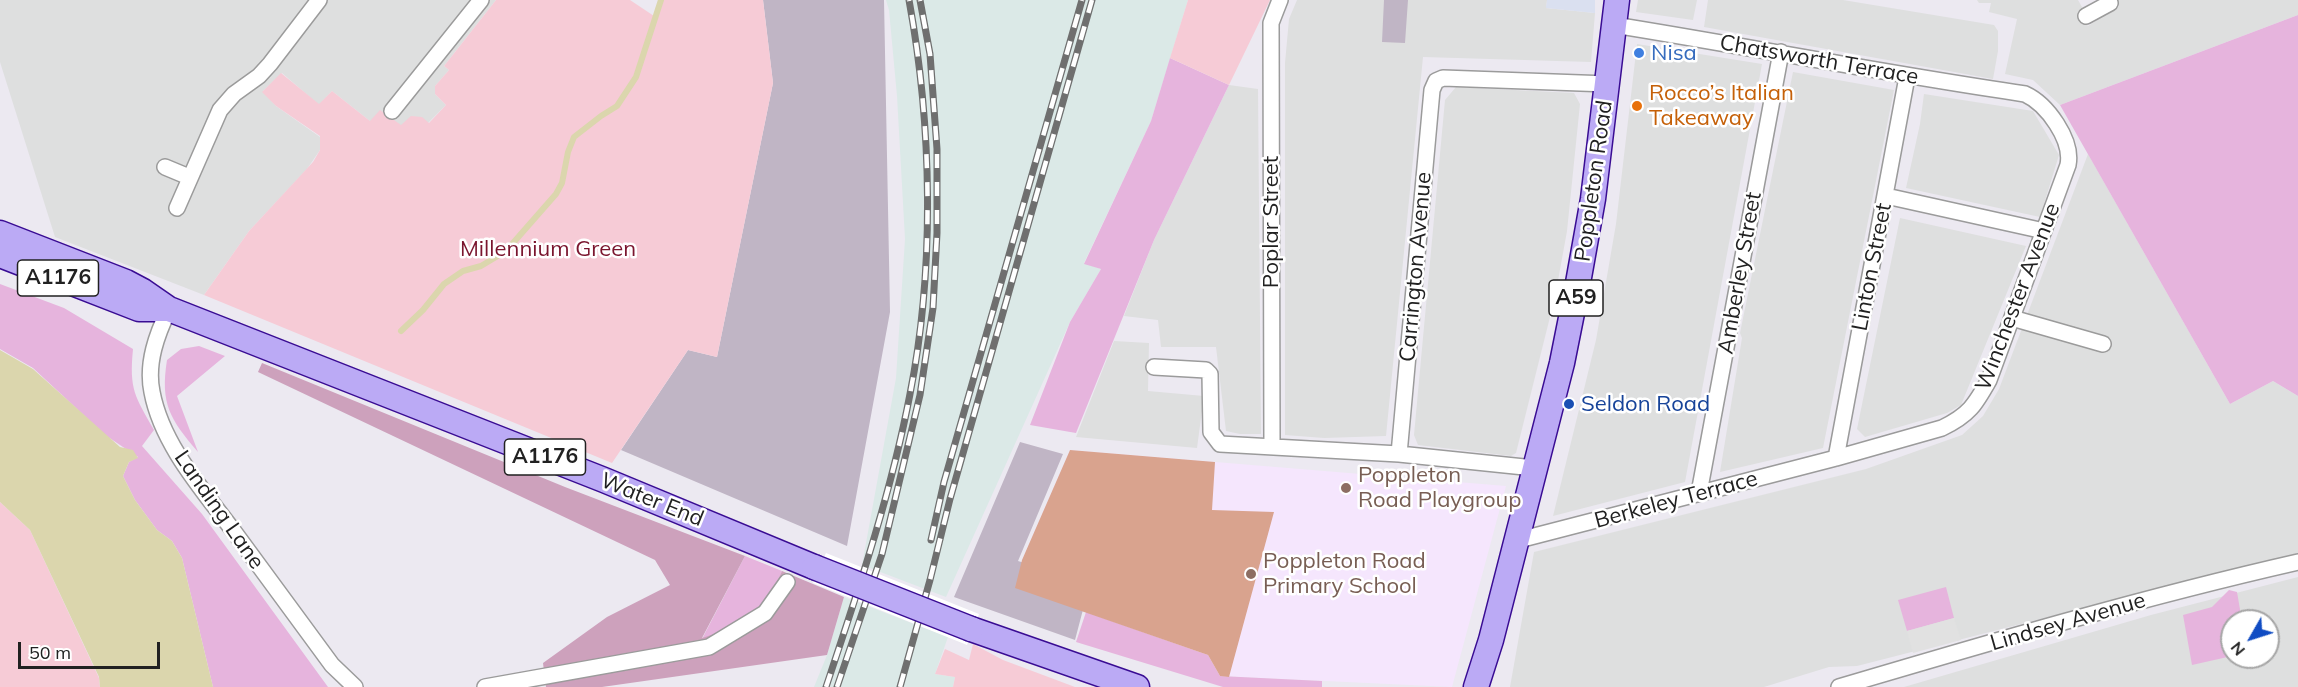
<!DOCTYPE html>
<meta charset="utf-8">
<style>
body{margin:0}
#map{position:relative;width:2298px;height:687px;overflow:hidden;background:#ece9f1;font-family:Mulish,sans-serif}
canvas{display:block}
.north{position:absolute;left:2220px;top:609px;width:60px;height:60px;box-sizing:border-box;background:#fff;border:2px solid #a6a6a6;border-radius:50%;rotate:231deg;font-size:16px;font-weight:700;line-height:24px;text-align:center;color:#212121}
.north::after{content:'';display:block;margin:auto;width:21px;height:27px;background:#104cc3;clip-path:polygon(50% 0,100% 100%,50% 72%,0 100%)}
.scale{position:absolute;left:18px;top:642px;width:142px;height:27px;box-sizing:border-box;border:3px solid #212121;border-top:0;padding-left:8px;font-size:18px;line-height:21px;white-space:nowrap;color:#212121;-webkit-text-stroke:4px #fff;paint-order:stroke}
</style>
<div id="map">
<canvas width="2298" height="687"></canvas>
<div class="north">N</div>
<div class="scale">50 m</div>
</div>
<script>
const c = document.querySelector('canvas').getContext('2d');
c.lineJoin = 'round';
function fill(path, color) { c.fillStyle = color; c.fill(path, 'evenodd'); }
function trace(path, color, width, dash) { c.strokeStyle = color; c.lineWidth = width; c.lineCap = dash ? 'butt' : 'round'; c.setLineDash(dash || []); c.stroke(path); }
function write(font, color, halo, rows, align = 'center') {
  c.font = font + ' Mulish,sans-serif'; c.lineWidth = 5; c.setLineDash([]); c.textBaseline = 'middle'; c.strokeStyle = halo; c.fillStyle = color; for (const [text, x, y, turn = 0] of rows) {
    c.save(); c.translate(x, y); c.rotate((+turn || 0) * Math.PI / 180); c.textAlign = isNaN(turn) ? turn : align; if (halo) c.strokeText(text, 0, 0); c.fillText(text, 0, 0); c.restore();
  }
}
fill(new Path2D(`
 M 0,0 L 496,0 L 444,66 L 449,70 L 435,86 L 435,94 L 446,105 L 428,123 L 401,126 L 370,121 L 332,91 L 319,105 L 282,73 L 263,91 L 276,106 L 320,137 L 320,150 L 307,169 L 249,231 L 204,295 L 55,237 L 0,62 Z
 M 1297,0 L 1547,0 L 1546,8 L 1595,13 L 1591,62 L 1423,57 L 1386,436 L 1324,438 L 1285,435 L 1285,63 L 1289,19 Z
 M 1638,0 L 1697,0 L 1693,20 L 1636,12 Z
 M 1708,0 L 1843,0 L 1994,25 L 1998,31 L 1998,51 L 1993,79 L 1704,27 Z
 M 1977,0 L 2078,0 L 2082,7 L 2079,15 L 2088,26 L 2119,6 L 2117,0 L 2298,0 L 2298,15 L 2060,105 L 2033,80 L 2005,74 L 2017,19 L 1989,12 L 1991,3 L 1979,3 Z
 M 1637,44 L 1762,64 L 1685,482 L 1553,516 L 1596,340 L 1616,224 Z
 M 1793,72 L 1894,90 L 1823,448 L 1720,472 L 1742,338 L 1740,333 Z
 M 1229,85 L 1258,89 L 1261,434 L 1240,434 L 1226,431 L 1216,347 L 1161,347 L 1158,320 L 1124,316 L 1154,240 Z
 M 1456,87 L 1574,93 L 1580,104 L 1567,231 L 1555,297 L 1516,453 L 1511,456 L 1418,445 L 1414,435 L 1445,100 Z
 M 1924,94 L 2033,111 L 2059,155 L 2040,217 L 1906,188 L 1920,124 Z
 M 2088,154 L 2230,404 L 2273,381 L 2298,396 L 2298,553 L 1857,666 L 1829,667 L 1764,687 L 1510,687 L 1534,552 L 1866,469 L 1962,435 L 1983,416 L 1999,389 Z
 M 1900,218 L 2026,246 L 1961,405 L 1947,413 L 1865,437 L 1857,429 Z
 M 1114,341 L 1149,343 L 1148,391 L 1204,396 L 1197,448 L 1076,437 Z
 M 2298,577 L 2298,687 L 1904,687 L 2151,615 ZM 2232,621 L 2268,621 L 2268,657 L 2232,657 Z`), '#dedfdf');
fill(new Path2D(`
 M 1547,0 L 1595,0 L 1595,13 L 1546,8 Z`), '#dae0f0');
fill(new Path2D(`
 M 886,0 L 1188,0 L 1151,121 L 1084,263 L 1101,269 L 1070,322 L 946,597 L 862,565 L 896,378 L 905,239 L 897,96 L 889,10 Z
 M 844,597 L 948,637 L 935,674 L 955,677 L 953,687 L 814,687 L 827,655 Z`), '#dbe9e7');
fill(new Path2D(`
 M 1070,450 L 1506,486 L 1452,687 L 1220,676 L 1208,655 L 1015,588 L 1022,560 Z`), '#f5e6fd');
fill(new Path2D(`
 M 763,0 L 884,0 L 890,312 L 847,546 L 621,450 L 688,350 L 717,357 L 773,83 Z
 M 1384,0 L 1408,0 L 1405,43 L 1382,42 Z
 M 1020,442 L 1063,454 L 1018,561 L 1090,583 L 1075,640 L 954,597 Z`), '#c0b5c5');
fill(new Path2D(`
 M 2298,15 L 2298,396 L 2273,381 L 2230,404 L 2060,105 Z
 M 1170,58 L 1229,85 L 1154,240 L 1076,433 L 1030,425 L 1070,322 L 1101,269 L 1084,264 L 1151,121 Z
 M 0,284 L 64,308 L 133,349 C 129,390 135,396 154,430 L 142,446 L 202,514 L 328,687 L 213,687 L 182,558 L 172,541 L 157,530 L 135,500 L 123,476 L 129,462 L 138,457 L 105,435 L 33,368 L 0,349 Z
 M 199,346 L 225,356 L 177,396 L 198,452 C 170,419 160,404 167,360 L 181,349 Z
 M 745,556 L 782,571 C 778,580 774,589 769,596 C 756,615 723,632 702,639 Z
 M 1946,587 L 1954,618 L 1907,631 L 1898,600 Z
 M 2229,590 L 2237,592 L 2242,621 L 2232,621 L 2232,656 L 2192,665 L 2183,615 L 2212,607 Z
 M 1086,612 L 1208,655 L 1220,676 L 1322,681 L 1322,687 L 1223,687 L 1076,642 Z`), '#e6b4dd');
fill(new Path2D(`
 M 262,363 L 565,487 L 745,556 L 702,638 C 723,632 756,615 769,596 C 774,588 778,580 782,571 L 844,597 L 827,655 L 602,687 L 546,687 L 543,663 L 607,617 L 670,585 L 655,560 L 258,372 Z`), '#cda1bc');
fill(new Path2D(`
 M 496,0 L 630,0 L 654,16 L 660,0 L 763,0 L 773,83 L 717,357 L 688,350 L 612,463 L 204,295 L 249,231 L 313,162 L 320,150 L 320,136 L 276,106 L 262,92 L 281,73 L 319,104 L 332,91 L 370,121 L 380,110 L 401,125 L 411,116 L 422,117 L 429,123 L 446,105 L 435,94 L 435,86 L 449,70 L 444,66 Z
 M 1188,0 L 1270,0 L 1229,85 L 1170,58 Z
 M 0,502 L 30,530 L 99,678 L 100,687 L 0,687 Z
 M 973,644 L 1003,660 L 1075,687 L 953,687 L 955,677 L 935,674 L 945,649 L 969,660 Z`), '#f6cbd6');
fill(new Path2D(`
 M 1070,450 L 1215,462 L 1212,510 L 1274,512 L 1229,677 L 1220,676 L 1208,655 L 1015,588 L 1022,560 Z`), '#d9a38e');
fill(new Path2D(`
 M 1954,618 L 1961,640 L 1913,653 L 1907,631 Z`), '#e1e1e1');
fill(new Path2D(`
 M 0,350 L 33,369 L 120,447 L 133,450 L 138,458 L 129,462 L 123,476 L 135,500 L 157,530 L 172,541 L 182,558 L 213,687 L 100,687 L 99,677 L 30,530 L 0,502 Z`), '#dbd6ad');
fill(new Path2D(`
 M 826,553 L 979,614 L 967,645 L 813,583 Z`), '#fff');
trace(new Path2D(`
 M 401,331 L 423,310 L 444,284 L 463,271 L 481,266 L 506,251 L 556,194 L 562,183 L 568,152 L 574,137 L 601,116 L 617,106 L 636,77 L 661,0`), '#dbd6ad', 6);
const street = new Path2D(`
 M 2086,16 L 2110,3
 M 392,111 L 481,0
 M 165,167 L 189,177
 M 1886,196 L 2044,231
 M 177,208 L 220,110 L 234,94 L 259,76 L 270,64 L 319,0
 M 169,309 C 157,334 146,363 152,392 C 162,445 203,490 235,533 C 267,577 300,621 332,665 L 355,687
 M 2012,318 L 2103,344
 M 1154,367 L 1206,370 L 1210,374 L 1211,432 L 1220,444 L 1399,454 L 1534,468
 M 1272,446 L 1271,23 L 1280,0
 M 1399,454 L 1432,90 L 1436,81 L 1443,78 L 1608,84
 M 1836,458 L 1907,77
 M 1699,493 L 1781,52
 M 1515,541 L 1836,458 L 1942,428 C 1969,415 1975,405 1989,380 L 2068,165 C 2073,140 2047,104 2025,94 C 1887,74 1751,47 1614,25
 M 485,687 L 709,647 L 765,613 L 787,582
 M 1839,687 C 1991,642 2144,597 2298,562`);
const primary = new Path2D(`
 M 0,233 L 126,282 L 143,291 L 169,309 L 604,480 L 814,567
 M 0,255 L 139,309 L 169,309
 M 971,629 L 1137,687
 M 1476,687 L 1491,640 L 1562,363 L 1578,283 L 1593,199 L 1617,0`);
trace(street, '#9b9b9b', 18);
trace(primary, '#390c93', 27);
trace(street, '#fff', 15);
trace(primary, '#bbaaf5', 24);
const rail = new Path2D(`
 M 931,540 L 944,482 L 1082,0
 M 826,687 C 858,591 891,494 910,394 C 935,268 932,125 909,0
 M 837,687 L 882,554 L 920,395 L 933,308 L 937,233 L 937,149 L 930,54 L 920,0
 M 900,687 L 930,580 L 950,499 L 1092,0`);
trace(rail, '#6f6f6f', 7);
trace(rail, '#fff', 4.5, [14]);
const primaryBridge = new Path2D(`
 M 814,567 L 971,629`);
trace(primaryBridge, '#390c93', 27, []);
trace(primaryBridge, '#bbaaf5', 24);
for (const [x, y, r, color] of [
 [1639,53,6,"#3f7fe0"],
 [1637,106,6,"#e8710a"],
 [1569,404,6,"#1a4fb4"],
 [1346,488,6,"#8d6e63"],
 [1251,574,6,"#8d6e63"]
]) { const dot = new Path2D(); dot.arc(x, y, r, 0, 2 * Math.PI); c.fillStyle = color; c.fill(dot); trace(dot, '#fff', 2); }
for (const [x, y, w] of [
 [58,278,81],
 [1576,298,54],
 [545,457,81]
]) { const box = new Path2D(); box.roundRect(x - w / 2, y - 18, w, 36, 4.5); c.fillStyle = '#fff'; c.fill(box); trace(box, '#212121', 1.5); }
write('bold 21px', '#212121', null, [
 ["A1176",58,278],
 ["A59",1576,298],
 ["A1176",545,457]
]);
write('22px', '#366cbe', '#fff', [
 ["Nisa",1651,53]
], 'left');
write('22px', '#212121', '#fff', [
 ["Chatsworth Terrace",1819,60,10],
 ["Poppleton Road",1594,181,-82],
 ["Poplar Street",1271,222,-90],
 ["Carrington Avenue",1416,267,-85],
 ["Linton Street",1872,267,-79],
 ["Amberley Street",1740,273,-80],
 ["Winchester Avenue",2018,297,-69],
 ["Water End",652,500,22],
 ["Berkeley Terrace",1676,500,-15],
 ["Landing Lane",219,510,55],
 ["Lindsey Avenue",2068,622,-16]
]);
write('22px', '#c56008', '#fff', [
 ["Rocco’s Italian",1649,93],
 ["Takeaway",1649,118]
], 'left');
write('22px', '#7a152e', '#fff', [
 ["Millennium Green",548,249]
]);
write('22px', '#164399', '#fff', [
 ["Seldon Road",1581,404]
], 'left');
write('22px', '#785e54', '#fff', [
 ["Poppleton",1358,475],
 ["Road Playgroup",1358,500],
 ["Poppleton Road",1263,561],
 ["Primary School",1263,586]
], 'left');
</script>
